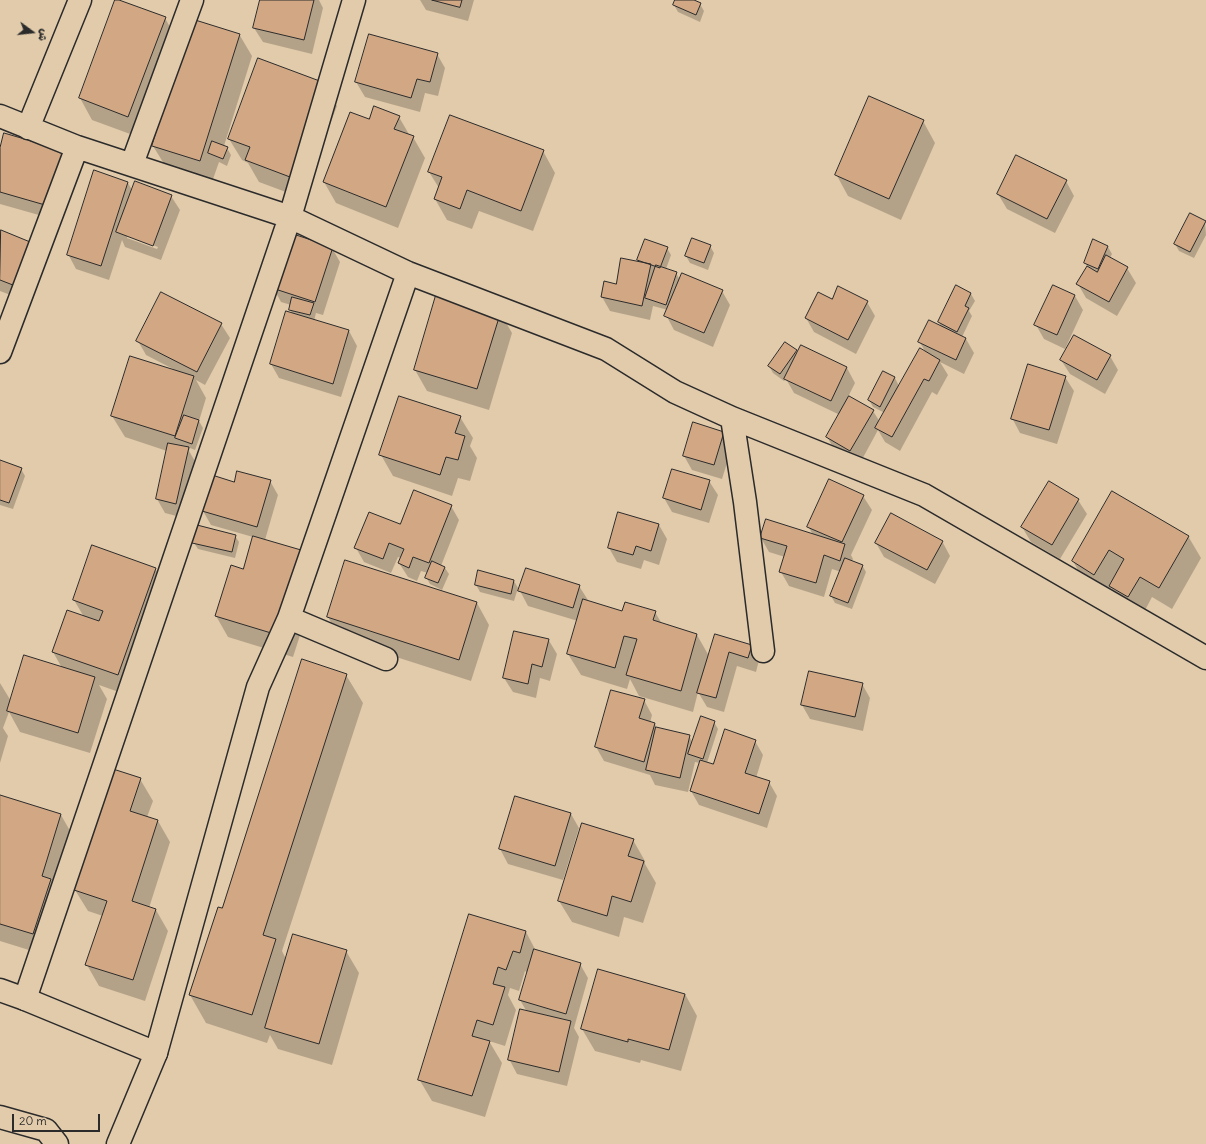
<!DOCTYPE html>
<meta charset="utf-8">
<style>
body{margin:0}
#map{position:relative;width:1206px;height:1144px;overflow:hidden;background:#e2cbab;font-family:Delius,"Playpen Sans Arabic",sans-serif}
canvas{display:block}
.north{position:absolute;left:12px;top:12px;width:40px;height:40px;-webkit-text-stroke:3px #e2cbab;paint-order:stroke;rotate:105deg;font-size:11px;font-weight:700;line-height:16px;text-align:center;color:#2b2b2b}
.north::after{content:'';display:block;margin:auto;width:14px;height:18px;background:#2b2b2b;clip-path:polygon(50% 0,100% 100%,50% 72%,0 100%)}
.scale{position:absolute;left:12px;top:1114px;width:88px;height:18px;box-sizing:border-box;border:2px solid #2b2b2b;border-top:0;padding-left:5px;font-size:12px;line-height:14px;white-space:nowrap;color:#2b2b2b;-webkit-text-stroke:3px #e2cbab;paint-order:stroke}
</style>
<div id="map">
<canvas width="1206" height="1144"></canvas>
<div class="north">ش</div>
<div class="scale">20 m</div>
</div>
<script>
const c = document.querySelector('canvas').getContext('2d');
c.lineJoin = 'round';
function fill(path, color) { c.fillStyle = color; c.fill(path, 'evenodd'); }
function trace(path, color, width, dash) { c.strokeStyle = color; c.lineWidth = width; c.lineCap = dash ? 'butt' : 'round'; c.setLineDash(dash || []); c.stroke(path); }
fill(new Path2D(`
 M 116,0 L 165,18 L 177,40 L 141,138 L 92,120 L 80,98 Z
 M 261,0 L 319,0 L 323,8 L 312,54 L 263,42 L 254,28 Z
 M 420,0 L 474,0 L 468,21 L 426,10 Z
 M 676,0 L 692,0 L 700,4 L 704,11 L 700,22 L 678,12 L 674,5 Z
 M 239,34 L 252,56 L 224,146 L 227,148 L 231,155 L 227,166 L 219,162 L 212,182 L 166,167 L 153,146 Z
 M 437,54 L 445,68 L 438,96 L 425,93 L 420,112 L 365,97 L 356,82 Z
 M 324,84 L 337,106 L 302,198 L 259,182 L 248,163 L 242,160 L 229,139 Z
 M 399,117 L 410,136 L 413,137 L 425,158 L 398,228 L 336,203 L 324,182 L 370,121 Z
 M 923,121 L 935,143 L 901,220 L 848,196 L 836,174 Z
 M 543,151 L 555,173 L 533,231 L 479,211 L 472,229 L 447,220 L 435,199 L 439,188 L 429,172 Z
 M 0,152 L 60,221 L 0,204 Z
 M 1066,181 L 1074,196 L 1055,233 L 1007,209 L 998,194 Z
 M 128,183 L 132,190 L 171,196 L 180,210 L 161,260 L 125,247 L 122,240 L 109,280 L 76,269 L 68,254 ZM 127,236 L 158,247 L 157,249 L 127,238 Z
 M 1205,222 L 1206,235 L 1194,258 L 1179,251 L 1175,244 Z
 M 1,232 L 26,301 L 0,291 L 0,235 Z
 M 710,246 L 714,253 L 708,270 L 690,263 L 686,256 Z
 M 1108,247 L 1112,254 L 1110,258 L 1127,268 L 1136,283 L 1117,316 L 1086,298 L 1078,284 L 1087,267 L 1085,262 Z
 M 332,248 L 340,262 L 323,315 L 316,313 L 314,321 L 349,331 L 357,346 L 341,397 L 279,378 L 271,364 L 293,314 L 290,310 L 291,305 L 281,302 L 273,287 Z
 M 667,248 L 671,255 L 666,269 L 676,273 L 680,280 L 722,291 L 730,305 L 713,347 L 674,330 L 666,315 L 668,310 L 653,306 L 650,320 L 610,311 L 602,297 L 640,263 L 638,260 Z
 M 1053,286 L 1075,296 L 1083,310 L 1065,349 L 1044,339 L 1036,325 Z
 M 956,287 L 971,294 L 975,301 L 969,311 L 972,316 L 962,337 L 966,339 L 974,353 L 964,374 L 940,362 L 948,375 L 937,395 L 932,392 L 900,451 L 885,442 L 878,430 L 859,465 L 836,452 L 827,437 L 840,415 L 794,393 L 786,379 L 784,381 L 773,373 L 769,366 L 796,351 L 798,354 L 801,346 L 847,368 L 855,383 L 848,397 L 873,411 L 880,422 L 885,413 L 873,407 L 869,400 L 883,372 L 895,378 L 899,386 L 926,353 L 919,341 L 941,327 L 939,322 Z
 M 867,302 L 875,316 L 856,354 L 814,332 L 806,318 Z
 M 500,312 L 512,333 L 489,410 L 427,391 L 415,370 Z
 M 221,324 L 230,338 L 205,385 L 196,380 L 206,398 L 199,421 L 203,428 L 195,450 L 190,448 L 189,451 L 196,463 L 184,518 L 165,513 L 157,499 L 167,451 L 125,437 L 112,416 L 175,370 L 146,355 L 138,341 Z
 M 1110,356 L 1118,370 L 1105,394 L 1070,374 L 1061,360 Z
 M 1065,377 L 1074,391 L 1057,444 L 1020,433 L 1012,418 Z
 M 460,417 L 473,438 L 470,446 L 477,458 L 470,481 L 458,478 L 452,496 L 393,476 L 381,455 Z
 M 723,433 L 732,447 L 722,479 L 692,470 L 684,456 Z
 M 0,463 L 21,469 L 25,476 L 13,509 L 0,505 Z
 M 270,481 L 278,495 L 265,540 L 300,551 L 299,615 L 304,623 L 293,657 L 228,637 L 216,616 L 243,570 L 253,537 L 211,525 L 203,511 L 235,483 Z
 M 709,481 L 718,495 L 709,523 L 672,512 L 664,498 Z
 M 1113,492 L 1188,536 L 1201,558 L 1172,609 L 1152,597 L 1141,618 L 1123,608 L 1111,588 L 1107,596 L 1085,583 L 1073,561 Z
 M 863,496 L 872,510 L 851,555 L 853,559 L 852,561 L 862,565 L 866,572 L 852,609 L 835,603 L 831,596 L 841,572 L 832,569 L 824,597 L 789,586 L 781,572 L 785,557 L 769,552 L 761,538 L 813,535 L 808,526 Z
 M 1078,500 L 1087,514 L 1060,559 L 1031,542 L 1022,527 Z
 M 451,506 L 459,520 L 441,566 L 445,568 L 449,574 L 442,590 L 430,584 L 426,577 L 428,573 L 421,571 L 417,581 L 408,577 L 399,563 L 401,558 L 398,557 L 391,573 L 364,562 L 356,548 L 401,526 Z
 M 659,525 L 667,539 L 659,565 L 644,560 L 641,569 L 617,562 L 609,548 Z
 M 235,536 L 239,542 L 235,558 L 198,549 L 194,543 Z
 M 942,541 L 950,556 L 935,584 L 884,557 L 876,543 Z
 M 346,562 L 477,603 L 489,625 L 471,681 L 340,639 L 328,617 Z
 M 155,568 L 168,590 L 130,696 L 99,685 L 107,699 L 90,753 L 20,732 L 9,712 L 3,728 L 8,736 L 0,763 L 0,683 L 11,701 L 62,668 L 53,652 L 84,617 L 74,600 Z
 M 514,581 L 518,588 L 514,601 L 480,592 L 476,585 Z
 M 579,586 L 588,600 L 587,601 L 622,612 L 655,612 L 662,624 L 697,635 L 709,656 L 751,646 L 759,660 L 756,672 L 737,666 L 724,712 L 707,707 L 698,692 L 693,712 L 639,696 L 630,679 L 627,689 L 581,675 L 568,654 L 578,621 L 528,606 L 520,591 Z
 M 548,639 L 557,654 L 550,681 L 540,678 L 536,698 L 513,692 L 504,678 Z
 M 346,675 L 363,703 L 282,951 L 286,959 L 346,951 L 359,973 L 332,1065 L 278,1049 L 270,1035 L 267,1043 L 206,1023 L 190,995 L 223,909 Z
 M 862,684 L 870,698 L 863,731 L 810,719 L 802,705 Z
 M 644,700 L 652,715 L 650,723 L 655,724 L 657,729 L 689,736 L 693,743 L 714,722 L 718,729 L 707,763 L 714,765 L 755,741 L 763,755 L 756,778 L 769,782 L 777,796 L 767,828 L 699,805 L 691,791 L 700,763 L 695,762 L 688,792 L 655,785 L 650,775 L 604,761 L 596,747 Z
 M 140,779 L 153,801 L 147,817 L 158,821 L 170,842 L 149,908 L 156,910 L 168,931 L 145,1001 L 99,986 L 87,965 L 103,916 L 88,911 L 75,890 Z
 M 0,796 L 61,815 L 73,836 L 45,955 L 0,941 Z
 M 571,814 L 579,828 L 563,880 L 508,864 L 500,849 Z
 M 633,840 L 645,861 L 645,864 L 656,883 L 643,923 L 624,917 L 619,937 L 572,922 L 559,901 Z
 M 470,915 L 526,932 L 536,951 L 580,964 L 588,978 L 574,1028 L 579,1037 L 567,1086 L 517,1074 L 509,1059 L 527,1012 L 520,1000 L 528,973 L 525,971 L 519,991 L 510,988 L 508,995 L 516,1010 L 505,1046 L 489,1041 L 502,1063 L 485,1117 L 432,1101 L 419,1079 Z
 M 685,994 L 697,1016 L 681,1071 L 641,1060 L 640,1063 L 595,1051 L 582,1029 Z`), '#0003');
const building = new Path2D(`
 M 115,0 L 119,0 L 166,17 L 128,117 L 79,98 Z
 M 260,0 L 314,0 L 304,40 L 253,28 Z
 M 432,0 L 462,0 L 460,7 Z
 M 675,0 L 694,0 L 701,3 L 696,15 L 673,5 Z
 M 192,19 L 240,34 L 200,161 L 152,146 Z
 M 369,34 L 438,53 L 430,82 L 417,79 L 411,98 L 355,82 Z
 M 258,58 L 325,83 L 290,177 L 245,160 L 250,147 L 228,139 Z
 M 869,96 L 924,120 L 889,199 L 835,175 Z
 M 374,106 L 400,116 L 394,129 L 414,136 L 386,207 L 323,182 L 350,112 L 369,119 Z
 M 450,115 L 544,150 L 521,211 L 467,190 L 460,209 L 434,199 L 442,177 L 428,172 Z
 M 4,133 L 69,152 L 52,207 L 0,192 L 0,148 Z
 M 212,141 L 228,147 L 223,159 L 208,153 Z
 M 1016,155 L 1067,180 L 1047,219 L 997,194 Z
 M 94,170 L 128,182 L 101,266 L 67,255 Z
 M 135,181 L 172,195 L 153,246 L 116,232 Z
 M 1190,213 L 1206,221 L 1190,252 L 1174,244 Z
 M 1,230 L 35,244 L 18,287 L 0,280 Z
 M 290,233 L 333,247 L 315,302 L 272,288 Z
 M 692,238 L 711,245 L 704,263 L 685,256 Z
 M 645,239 L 668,247 L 660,268 L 637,260 Z
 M 1093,239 L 1108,246 L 1098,269 L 1084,263 Z
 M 1106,255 L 1128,267 L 1109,302 L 1076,284 L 1087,266 L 1097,272 Z
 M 621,258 L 651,264 L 642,306 L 601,297 L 604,281 L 616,284 Z
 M 656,265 L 677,272 L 666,305 L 645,298 Z
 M 682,273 L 723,290 L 704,333 L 664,316 Z
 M 956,285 L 971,293 L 965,306 L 969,308 L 957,332 L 938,322 Z
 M 1053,285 L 1075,295 L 1057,335 L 1034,325 Z
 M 838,286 L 868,301 L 848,340 L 805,318 L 818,292 L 832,299 Z
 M 161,292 L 222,323 L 197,372 L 136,341 Z
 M 437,292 L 501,311 L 477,389 L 414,370 Z
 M 292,297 L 314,303 L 310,315 L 289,310 Z
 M 286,311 L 349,330 L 333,384 L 270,364 Z
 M 929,320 L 966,338 L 956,360 L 918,342 Z
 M 1074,335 L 1111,355 L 1097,380 L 1060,360 Z
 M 785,342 L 797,350 L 780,374 L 768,366 Z
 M 801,345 L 847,367 L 831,401 L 784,379 Z
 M 920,348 L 940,360 L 929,381 L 924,379 L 892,437 L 875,428 Z
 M 130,356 L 194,376 L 175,436 L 111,416 Z
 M 1028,364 L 1066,376 L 1049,430 L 1011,419 Z
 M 883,371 L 895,377 L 880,407 L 868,400 Z
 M 399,396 L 461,416 L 455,433 L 465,436 L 458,460 L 446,457 L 440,475 L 379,455 Z
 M 849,396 L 874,410 L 850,451 L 826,437 Z
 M 184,415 L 199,420 L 192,444 L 175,438 Z
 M 693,422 L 724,432 L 714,465 L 683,456 Z
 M 168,443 L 189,447 L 176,504 L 156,499 Z
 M 0,460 L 22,468 L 9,503 L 0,500 Z
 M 672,469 L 710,480 L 701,510 L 663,498 Z
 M 237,471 L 271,480 L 257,527 L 202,511 L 212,475 L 234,482 Z
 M 829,479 L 864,495 L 842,542 L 807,527 Z
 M 1049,481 L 1079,499 L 1052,545 L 1021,527 Z
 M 414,490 L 452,505 L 429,563 L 413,557 L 409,568 L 398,563 L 404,549 L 389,543 L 383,559 L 354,548 L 369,512 L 400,524 Z
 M 1112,491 L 1189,536 L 1159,588 L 1140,577 L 1128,597 L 1109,586 L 1124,559 L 1109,550 L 1094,575 L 1072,561 Z
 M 618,512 L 659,524 L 651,551 L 636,546 L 633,555 L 608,548 Z
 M 891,513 L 943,541 L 927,570 L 875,543 Z
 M 766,519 L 845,544 L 840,561 L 824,555 L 816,583 L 779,572 L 787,546 L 760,538 Z
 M 197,525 L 236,535 L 232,552 L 192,543 Z
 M 253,536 L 301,550 L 285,599 L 281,636 L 215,616 L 231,565 L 243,569 Z
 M 92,545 L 156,568 L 118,675 L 52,652 L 67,610 L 99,621 L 103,611 L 73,600 Z
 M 845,558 L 863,565 L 848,603 L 830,596 Z
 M 345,560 L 477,602 L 459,660 L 327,617 Z
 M 432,561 L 445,567 L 438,583 L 425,578 Z
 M 526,568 L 580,585 L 573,608 L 518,591 Z
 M 478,570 L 514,580 L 511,594 L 475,585 Z
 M 583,599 L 622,611 L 625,602 L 656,611 L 653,620 L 697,634 L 681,691 L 626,675 L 637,639 L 624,636 L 615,668 L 567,654 Z
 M 514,631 L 549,639 L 542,667 L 532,664 L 528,684 L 503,678 Z
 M 715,634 L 752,645 L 748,658 L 729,652 L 716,698 L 697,693 Z
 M 24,655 L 95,677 L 78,733 L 7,711 Z
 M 302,659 L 347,674 L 263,935 L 276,939 L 252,1015 L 189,995 L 218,907 L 222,908 Z
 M 809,671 L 863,683 L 855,717 L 801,705 Z
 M 611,690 L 645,699 L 639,718 L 655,723 L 644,762 L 595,747 Z
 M 701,716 L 715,721 L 703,759 L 688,754 Z
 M 656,727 L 690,735 L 680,778 L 646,770 Z
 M 725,729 L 756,740 L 745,773 L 770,781 L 759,814 L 690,791 L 700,760 L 713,764 Z
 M 113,769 L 141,778 L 130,811 L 158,820 L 132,901 L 156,909 L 133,980 L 85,965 L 107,901 L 74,890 Z
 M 0,795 L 61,814 L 42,876 L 51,879 L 33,934 L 0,924 Z
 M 515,796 L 571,813 L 555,866 L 499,849 Z
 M 582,823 L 634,839 L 628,856 L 644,861 L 631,902 L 612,896 L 607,916 L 558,901 Z
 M 469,914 L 526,931 L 520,953 L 513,951 L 506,970 L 498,967 L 493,984 L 505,987 L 493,1025 L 477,1020 L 472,1036 L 490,1041 L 472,1096 L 418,1080 Z
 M 293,934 L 347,950 L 319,1044 L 265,1028 Z
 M 534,949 L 581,963 L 566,1014 L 519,1000 Z
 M 598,969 L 685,994 L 669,1050 L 628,1039 L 628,1042 L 581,1029 Z
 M 520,1009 L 571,1021 L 559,1072 L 508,1060 Z`);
fill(building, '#d2a884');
trace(building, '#2b2b2b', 1);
const minor = new Path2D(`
 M 0,116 L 77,147 L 290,217 L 408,273 L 606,349 L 675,392 L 732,418 L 745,502 L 763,651
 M 28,128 L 80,0
 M 132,164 L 192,0
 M 0,352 L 77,147
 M 732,418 L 924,495 L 1206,658
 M 289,618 L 386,659
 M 25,999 L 290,217 L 354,0
 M 156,1053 L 258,687 L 289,618 L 408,273
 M 0,1117 L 46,1130 L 57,1144`);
const major = new Path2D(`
 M 0,990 L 25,999 L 156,1053 L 118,1144`);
trace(minor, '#2b2b2b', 25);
trace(major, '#2b2b2b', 25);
trace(minor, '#e2cbab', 22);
trace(major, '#e2cbab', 22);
</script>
